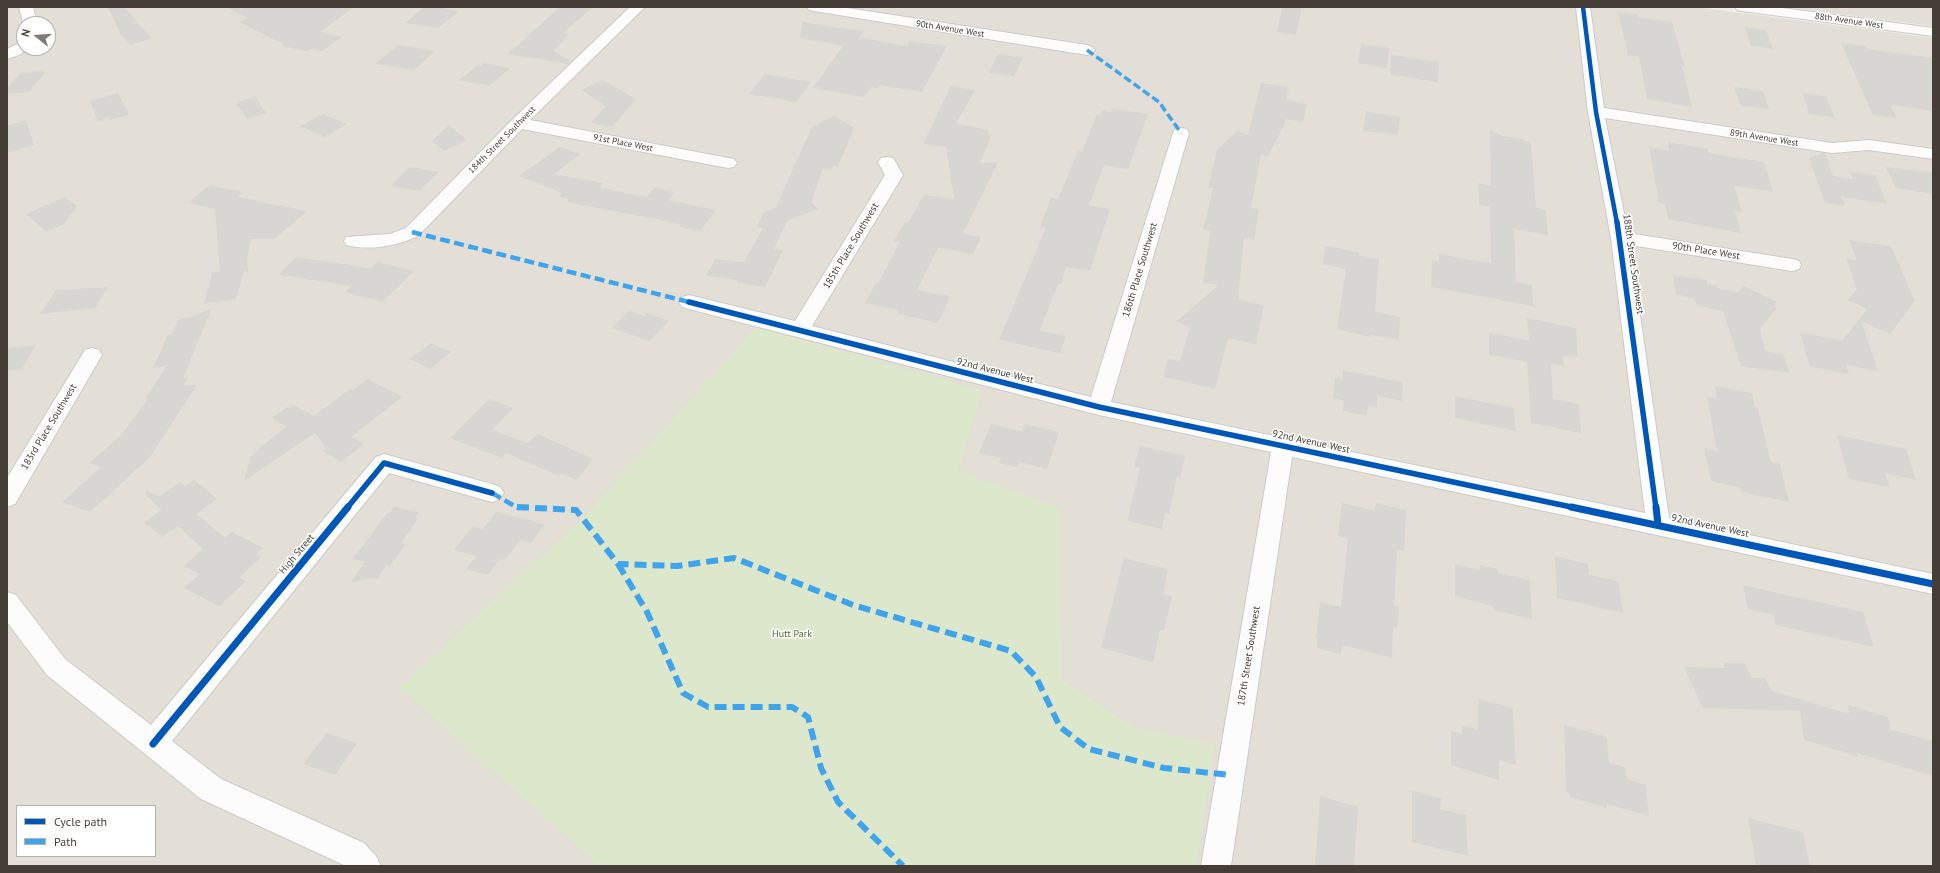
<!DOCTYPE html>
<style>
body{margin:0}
#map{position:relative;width:1940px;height:873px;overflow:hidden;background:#efede9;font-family:"PT Sans",sans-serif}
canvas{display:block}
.frame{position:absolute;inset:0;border:8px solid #443e36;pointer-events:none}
.legend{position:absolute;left:16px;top:805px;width:140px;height:52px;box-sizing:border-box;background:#fff;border:1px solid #b4b2af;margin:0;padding:5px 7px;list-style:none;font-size:12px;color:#443e36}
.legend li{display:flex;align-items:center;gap:8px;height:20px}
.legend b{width:20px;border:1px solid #b4b2af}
.north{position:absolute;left:16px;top:16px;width:40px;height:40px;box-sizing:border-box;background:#fff;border:1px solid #b4b2af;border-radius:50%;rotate:287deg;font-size:11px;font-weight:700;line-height:16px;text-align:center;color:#443e36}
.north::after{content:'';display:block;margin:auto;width:14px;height:18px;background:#807b75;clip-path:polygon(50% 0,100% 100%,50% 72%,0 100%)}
</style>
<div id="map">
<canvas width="1940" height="873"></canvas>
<div class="frame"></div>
<ul class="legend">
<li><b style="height:5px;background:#0057b8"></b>Cycle path</li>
<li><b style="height:5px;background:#3fa4eb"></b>Path</li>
</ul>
<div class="north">N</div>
</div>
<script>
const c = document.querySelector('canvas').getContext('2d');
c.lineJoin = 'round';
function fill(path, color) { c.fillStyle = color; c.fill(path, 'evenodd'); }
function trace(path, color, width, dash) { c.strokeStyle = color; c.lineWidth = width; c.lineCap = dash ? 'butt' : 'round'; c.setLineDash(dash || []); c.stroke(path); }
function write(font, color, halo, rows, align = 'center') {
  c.font = font + ' "PT Sans",sans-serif'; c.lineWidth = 3; c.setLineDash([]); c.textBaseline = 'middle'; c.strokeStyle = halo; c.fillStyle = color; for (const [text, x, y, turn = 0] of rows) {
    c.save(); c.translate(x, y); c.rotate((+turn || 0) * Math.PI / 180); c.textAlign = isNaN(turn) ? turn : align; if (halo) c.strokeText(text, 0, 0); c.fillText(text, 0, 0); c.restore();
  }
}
fill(new Path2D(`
 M 7,7 L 1695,7 L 1933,38 L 1933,866 L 7,866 ZM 24,24 L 48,24 L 48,48 L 24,48 ZM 17,806 L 155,806 L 155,856 L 17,856 Z
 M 1784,7 L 1933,7 L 1933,26 Z`), '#e3dfd7');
fill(new Path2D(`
 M 756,327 L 982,390 L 958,471 L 1059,507 L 1062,680 L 1132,727 L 1215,744 L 1196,866 L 599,866 L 399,687 L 583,518 Z`), '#dce7cb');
fill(new Path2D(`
 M 108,7 L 124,7 L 151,38 L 130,45 L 124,37 L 122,37 Z
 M 226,7 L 354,7 L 320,32 L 342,37 L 322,51 L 311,49 L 308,51 L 281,46 L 285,43 L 279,42 L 239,22 L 247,18 Z
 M 425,7 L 435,7 L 459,11 L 438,28 L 405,23 Z
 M 560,7 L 593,7 L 563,33 L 569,34 L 553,51 L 571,61 L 568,64 L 508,54 Z
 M 1282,7 L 1302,7 L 1296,35 L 1277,32 Z
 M 1618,12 L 1637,14 L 1637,17 L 1672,22 L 1685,67 L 1682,66 L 1692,107 L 1647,99 L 1639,57 L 1628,55 Z
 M 802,22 L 864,31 L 859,37 L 907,46 L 910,41 L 947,46 L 922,92 L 879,85 L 877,88 L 871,87 L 864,97 L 813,88 L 843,46 L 800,38 Z
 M 1745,27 L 1766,30 L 1773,49 L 1751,46 Z
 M 1841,43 L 1866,46 L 1867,49 L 1933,58 L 1933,111 L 1890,105 L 1897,118 L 1873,115 Z
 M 1361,44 L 1389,48 L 1387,68 L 1358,63 Z
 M 398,45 L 435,51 L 414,70 L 375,64 Z
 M 998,54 L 1023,58 L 1014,76 L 989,73 Z
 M 1391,55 L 1439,62 L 1438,82 L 1390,75 Z
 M 484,63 L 510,68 L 489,86 L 459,80 L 477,66 L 480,66 Z
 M 46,71 L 29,92 L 7,94 L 7,89 L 20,73 Z
 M 765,74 L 811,82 L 796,102 L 749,94 Z
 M 602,80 L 636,99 L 612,127 L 591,123 L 606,106 L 581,90 Z
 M 1261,83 L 1289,87 L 1286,100 L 1307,104 L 1303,122 L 1286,119 L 1284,125 L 1268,156 L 1261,154 L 1251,208 L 1259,209 L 1254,240 L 1244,238 L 1238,300 L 1264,305 L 1256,344 L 1228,338 L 1215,389 L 1163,377 L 1168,359 L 1180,361 L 1190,328 L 1177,321 L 1219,285 L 1203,283 L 1210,231 L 1203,230 L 1213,188 L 1208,188 L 1217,150 L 1237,131 L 1248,135 Z
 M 951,86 L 975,90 L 956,123 L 988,130 L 990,139 L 980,163 L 998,162 L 963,233 L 981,237 L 973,254 L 938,248 L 917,290 L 950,296 L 938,323 L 898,314 L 900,310 L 865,303 L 876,283 L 878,283 L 900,242 L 894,241 L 905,222 L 908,223 L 924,195 L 954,199 L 946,147 L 923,144 Z
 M 1734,87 L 1763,91 L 1769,109 L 1741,106 Z
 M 118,93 L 129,115 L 110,120 L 107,118 L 98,121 L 90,101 Z
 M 1802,93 L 1826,96 L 1835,118 L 1808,114 L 1808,109 Z
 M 255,96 L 266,113 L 247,119 L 236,103 Z
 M 1112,109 L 1148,114 L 1128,169 L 1104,165 L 1089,205 L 1110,209 L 1090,271 L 1066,267 L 1061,284 L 1058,284 L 1040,330 L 1066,336 L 1060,353 L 999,340 L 1046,228 L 1040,227 L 1051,198 L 1058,199 L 1078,151 L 1082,152 L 1097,114 L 1100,115 L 1102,110 L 1111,112 Z
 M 1366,111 L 1400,117 L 1398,135 L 1363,131 Z
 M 323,114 L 347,124 L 325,137 L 300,126 Z
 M 834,116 L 854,128 L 838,167 L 833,166 L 831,170 L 823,169 L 811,202 L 818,209 L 787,221 L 774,249 L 783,250 L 765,287 L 736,283 L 738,280 L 706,276 L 715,259 L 744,262 L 763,228 L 757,227 L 763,213 L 776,207 L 812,127 Z
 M 26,120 L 34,145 L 7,153 L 7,126 Z
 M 448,125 L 467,140 L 444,151 L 432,141 Z
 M 1490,130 L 1503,136 L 1524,139 L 1524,141 L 1531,142 L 1536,208 L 1546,210 L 1548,235 L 1514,229 L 1516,282 L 1532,285 L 1533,306 L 1431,287 L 1432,260 L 1439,262 L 1439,254 L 1491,263 L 1490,207 L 1479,205 L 1478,183 L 1491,186 Z
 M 1668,142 L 1708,149 L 1709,153 L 1764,162 L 1773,192 L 1734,186 L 1742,212 L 1735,211 L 1741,233 L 1668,219 L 1665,204 L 1659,203 L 1649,147 L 1669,151 Z
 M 560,147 L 581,154 L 554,174 L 603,183 L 600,188 L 647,197 L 654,188 L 675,192 L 668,200 L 716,210 L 700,231 L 679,227 L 681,224 L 567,202 L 569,199 L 559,197 L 562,193 L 519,176 Z
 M 1822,153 L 1825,153 L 1833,176 L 1853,179 L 1850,172 L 1875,175 L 1887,204 L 1841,197 L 1845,206 L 1825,203 L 1809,158 Z
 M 410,167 L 439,172 L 420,191 L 391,186 Z
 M 1886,167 L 1933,172 L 1933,194 L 1896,188 Z
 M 210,185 L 243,192 L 238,197 L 307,211 L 274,239 L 251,239 L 247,258 L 248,272 L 244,271 L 236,299 L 204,304 L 212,273 L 220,272 L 215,209 L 188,203 Z
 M 65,197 L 77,206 L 64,224 L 46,232 L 26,214 Z
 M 1849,240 L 1891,246 L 1915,301 L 1890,334 L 1861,321 L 1878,371 L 1846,365 L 1849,374 L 1810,367 L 1800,333 L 1843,340 L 1867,309 L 1848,300 L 1857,289 L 1846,258 L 1857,260 Z
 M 1325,246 L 1359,252 L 1359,256 L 1379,259 L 1375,312 L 1400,317 L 1399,339 L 1371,335 L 1371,337 L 1337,329 L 1346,269 L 1323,264 Z
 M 296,257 L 371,268 L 378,262 L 414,271 L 382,302 L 345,292 L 352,286 L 279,275 Z
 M 1673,275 L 1707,280 L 1707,284 L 1717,285 L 1717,288 L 1738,292 L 1744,286 L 1777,302 L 1773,306 L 1777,308 L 1760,329 L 1765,351 L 1783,354 L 1790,373 L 1741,366 L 1723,311 L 1703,307 L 1703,306 L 1697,305 L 1695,299 L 1676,294 Z
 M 108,287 L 95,308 L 40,314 L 56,290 Z
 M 212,308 L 183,378 L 188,378 L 183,385 L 197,385 L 150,457 L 90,512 L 62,502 L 101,467 L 89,463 L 121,436 L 148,398 L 145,398 L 167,366 L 153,368 L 168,335 L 172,334 L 179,319 L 191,317 Z
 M 629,311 L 644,316 L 647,313 L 669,321 L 649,341 L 612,328 Z
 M 1527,318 L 1576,328 L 1578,357 L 1563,356 L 1564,366 L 1551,364 L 1553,399 L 1579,404 L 1581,433 L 1531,423 L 1527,362 L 1489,355 L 1489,333 L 1529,340 Z
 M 431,343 L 451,352 L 430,369 L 410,359 Z
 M 36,345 L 22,369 L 7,371 L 7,348 Z
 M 1343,370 L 1403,382 L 1402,401 L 1377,396 L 1377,407 L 1368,406 L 1367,416 L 1343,411 L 1344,401 L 1333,398 L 1335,378 L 1342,379 Z
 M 368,379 L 402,397 L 351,437 L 364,444 L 341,462 L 323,451 L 326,448 L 315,433 L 244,481 L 250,457 L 259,450 L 260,447 L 287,427 L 272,418 L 287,407 L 289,408 L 294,405 L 314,416 L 350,389 L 353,390 Z
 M 1715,386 L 1752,393 L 1755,407 L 1758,408 L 1771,462 L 1780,464 L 1789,502 L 1742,492 L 1741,488 L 1711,481 L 1704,448 L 1717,451 L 1707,397 L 1717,399 Z
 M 1455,396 L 1514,408 L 1516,431 L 1455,418 Z
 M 489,399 L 513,408 L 492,430 L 528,443 L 538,434 L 593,459 L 577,480 L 561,473 L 559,476 L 506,453 L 502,458 L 450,438 Z
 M 991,424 L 1022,431 L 1025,424 L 1059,432 L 1047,469 L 1020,462 L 1018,467 L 999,463 L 1001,458 L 979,453 Z
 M 1837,435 L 1906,449 L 1916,480 L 1885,473 L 1890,488 L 1849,479 Z
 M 1140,446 L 1185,456 L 1180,478 L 1177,477 L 1169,514 L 1165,513 L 1162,529 L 1127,521 L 1140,468 L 1134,467 Z
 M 194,480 L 217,499 L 196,514 L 225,538 L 232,532 L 263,548 L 256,555 L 261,557 L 239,578 L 246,581 L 219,606 L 184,588 L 200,574 L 184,566 L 203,549 L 178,526 L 162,537 L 144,522 L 162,510 L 145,494 L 147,491 L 163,498 L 160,496 L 180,482 L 185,486 Z
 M 1342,503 L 1375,511 L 1376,503 L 1406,510 L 1404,552 L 1397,550 L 1394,606 L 1399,607 L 1397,628 L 1393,627 L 1392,658 L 1342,645 L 1341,654 L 1317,648 L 1318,639 L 1316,638 L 1320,602 L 1341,607 L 1348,539 L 1338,536 Z
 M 394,507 L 419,512 L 415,518 L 418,519 L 401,543 L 406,544 L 390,566 L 386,565 L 377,579 L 372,578 L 351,582 L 365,562 L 353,559 L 387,513 L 390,513 Z
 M 496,512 L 545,524 L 531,543 L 520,540 L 505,560 L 500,559 L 488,575 L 466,569 L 476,556 L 454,550 L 473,526 L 483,529 Z
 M 1555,556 L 1588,564 L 1589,575 L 1618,581 L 1623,613 L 1557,598 Z
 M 1124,558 L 1168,569 L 1163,594 L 1172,596 L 1164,631 L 1160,630 L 1153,662 L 1101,648 Z
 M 1455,564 L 1480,570 L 1480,565 L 1498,569 L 1498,573 L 1530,580 L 1532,619 L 1493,610 L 1493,606 L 1455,596 Z
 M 1743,585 L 1863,612 L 1874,647 L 1776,625 L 1774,615 L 1748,609 Z
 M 1723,663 L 1745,663 L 1752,678 L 1765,678 L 1772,691 L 1849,714 L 1848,705 L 1888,717 L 1891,730 L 1933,741 L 1933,776 L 1857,753 L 1857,756 L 1804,740 L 1800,711 L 1703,708 L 1684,667 L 1725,668 Z
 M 1478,699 L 1513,708 L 1516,765 L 1499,760 L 1499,780 L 1451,765 L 1451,731 L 1462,734 L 1462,725 L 1478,729 Z
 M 1564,725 L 1607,737 L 1609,763 L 1625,767 L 1627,779 L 1646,785 L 1649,816 L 1607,804 L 1607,808 L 1570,797 L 1569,793 L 1566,792 Z
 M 327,733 L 357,743 L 335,775 L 303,764 Z
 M 1412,791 L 1441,798 L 1440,809 L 1466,815 L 1468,856 L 1412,842 Z
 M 1320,796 L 1358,807 L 1354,866 L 1315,866 Z
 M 1748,818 L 1803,832 L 1810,866 L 1756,866 Z`), '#d8d6d2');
const minor = new Path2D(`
 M 19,7 L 33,7 L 37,24 L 24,24 L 24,26 Z
 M 630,7 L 645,7 L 530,120 L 728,158 L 734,159 L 737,163 L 734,167 L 728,168 L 522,129 L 418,236 C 397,246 370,251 346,245 L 344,241 L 346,237 L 390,234 L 406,228 L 512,120 Z
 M 807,7 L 841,7 L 1087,45 L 1092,47 L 1095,50 L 1092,53 L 1087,55 L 814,11 L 809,10 Z
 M 1576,7 L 1590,7 L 1604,108 L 1832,143 L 1869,140 L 1933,149 L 1933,159 L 1869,150 L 1832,153 L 1605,118 L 1628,233 L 1792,259 L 1799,261 L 1801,265 L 1799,269 L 1792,271 L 1630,245 L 1669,518 L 1933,574 L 1933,594 L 1292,457 L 1231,866 L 1201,866 L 1271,452 L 1099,415 L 689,309 L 682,307 L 679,302 L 682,297 L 689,295 L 795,321 L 885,175 L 878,162 L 881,158 L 887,157 L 893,158 L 903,175 L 812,326 L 1091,397 L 1173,133 L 1175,129 L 1181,128 L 1187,129 L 1189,133 L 1111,402 L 1645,513 L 1611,238 L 1588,112 Z
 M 1735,7 L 1775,7 L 1933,28 L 1933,36 L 1742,11 L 1737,10 Z
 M 24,41 L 24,48 L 29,48 L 19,55 L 7,59 L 7,49 Z
 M 92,348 L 99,350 L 102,355 L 15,504 L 7,507 L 7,478 L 85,350 Z
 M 384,454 L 492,484 L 500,487 L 504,493 L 500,499 L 492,502 L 389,473 L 172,741 L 221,779 L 364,843 L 376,856 L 381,866 L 346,866 L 201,799 L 47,675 L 7,622 L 7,592 L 16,595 L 65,659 L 151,725 L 376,457 Z`);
trace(minor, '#cdcbc7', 2);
fill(minor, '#fdfcfc');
trace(new Path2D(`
 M 1087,50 L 1159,102 L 1181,133`), '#3fa4eb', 3.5, [8, 3.5]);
trace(new Path2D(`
 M 412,232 L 689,302
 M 492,493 L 518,508 L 526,508`), '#3fa4eb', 4.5, [10, 4.5]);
trace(new Path2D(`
 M 517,507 L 576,510 L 618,564 L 677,566 L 734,558 L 853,605 L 1011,651 L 1036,677 L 1060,727 L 1089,749 L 1164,768 L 1230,775
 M 618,564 L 647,612 L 683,693 L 708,707 L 792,707 L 808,717 L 821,768 L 838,802 L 903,866`), '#3fa4eb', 6, [12, 6]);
trace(new Path2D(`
 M 1583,7 L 1596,112 L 1617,223`), '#0057b8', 4.5);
trace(new Path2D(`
 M 1617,222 L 1656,508
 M 689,302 L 1099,407 L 1576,508
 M 347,508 L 384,463 L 492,493`), '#0057b8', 5.5);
trace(new Path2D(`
 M 1571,507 L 1933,584
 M 1656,507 L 1658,525
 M 153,744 L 348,507`), '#0057b8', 7);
write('9px', '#443e36', '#fff', [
 ["88th Avenue West",1849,21,8],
 ["90th Avenue West",950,29,9],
 ["89th Avenue West",1764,138,9],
 ["184th Street Southwest",502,140,-45],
 ["91st Place West",623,143,11]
]);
write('10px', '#443e36', '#fff', [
 ["185th Place Southwest",851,246,-59],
 ["90th Place West",1706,251,9],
 ["188th Street Southwest",1633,264,82],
 ["186th Place Southwest",1140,270,-73],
 ["92nd Avenue West",995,371,14],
 ["183rd Place Southwest",49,427,-59],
 ["92nd Avenue West",1311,442,12],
 ["92nd Avenue West",1710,526,12],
 ["High Street",297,554,-50],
 ["187th Street Southwest",1249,656,-81]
]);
write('10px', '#486f30', '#fff', [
 ["Hutt Park",792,634]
]);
</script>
